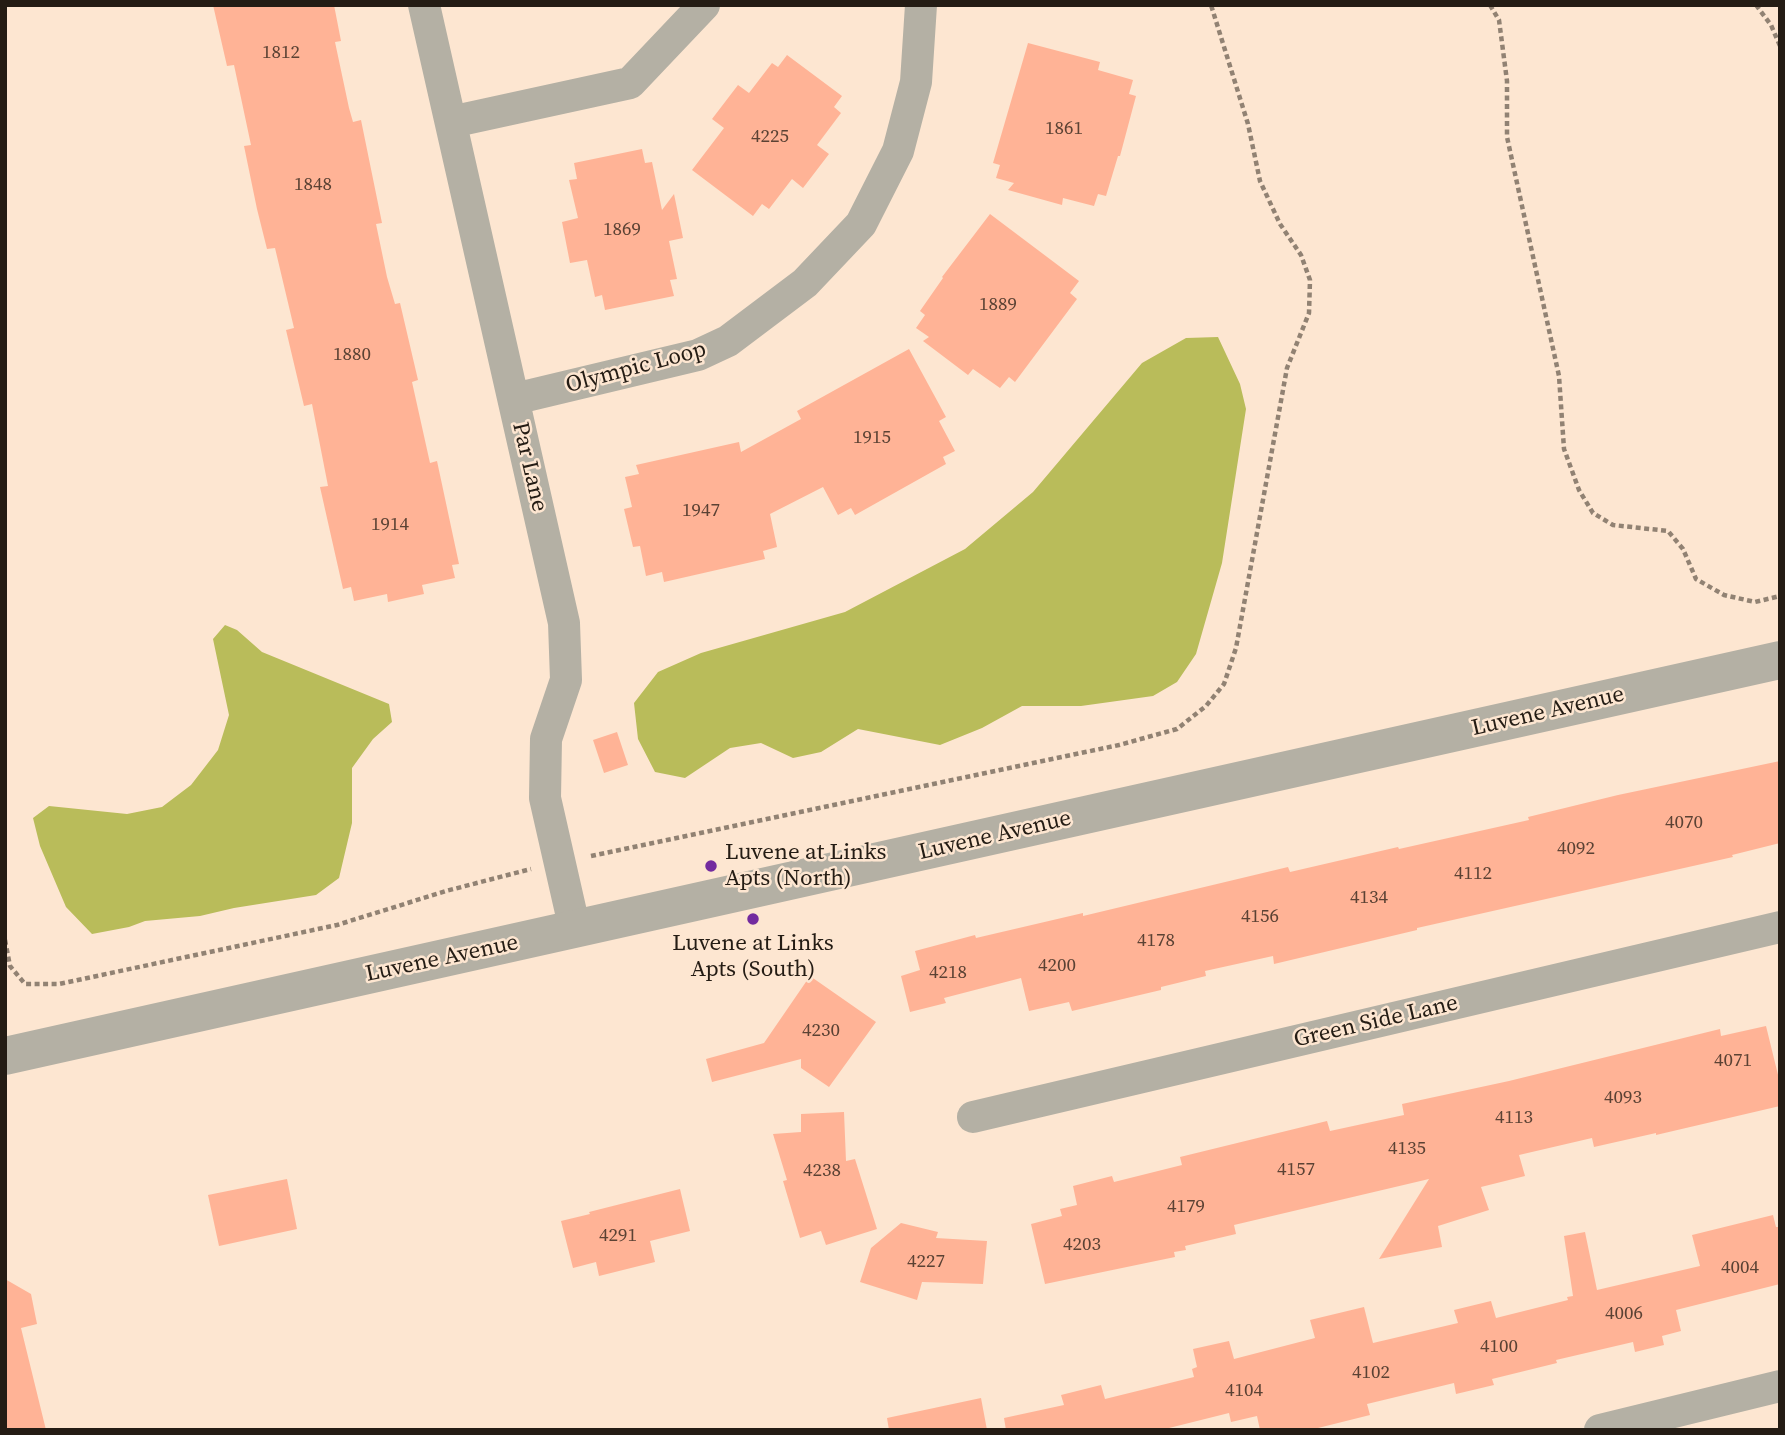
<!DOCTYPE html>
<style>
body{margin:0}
#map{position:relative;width:1785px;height:1435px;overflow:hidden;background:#fde6d1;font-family:"Source Serif 4",serif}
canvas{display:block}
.frame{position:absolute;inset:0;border:7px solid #241c14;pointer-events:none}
</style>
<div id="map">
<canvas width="1785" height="1435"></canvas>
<div class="frame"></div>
</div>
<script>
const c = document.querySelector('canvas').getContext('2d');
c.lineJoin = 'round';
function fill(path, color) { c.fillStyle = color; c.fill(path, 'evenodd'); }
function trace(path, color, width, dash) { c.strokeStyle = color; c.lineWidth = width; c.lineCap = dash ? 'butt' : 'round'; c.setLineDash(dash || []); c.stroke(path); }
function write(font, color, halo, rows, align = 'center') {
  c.font = font + ' "Source Serif 4",serif'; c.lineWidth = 5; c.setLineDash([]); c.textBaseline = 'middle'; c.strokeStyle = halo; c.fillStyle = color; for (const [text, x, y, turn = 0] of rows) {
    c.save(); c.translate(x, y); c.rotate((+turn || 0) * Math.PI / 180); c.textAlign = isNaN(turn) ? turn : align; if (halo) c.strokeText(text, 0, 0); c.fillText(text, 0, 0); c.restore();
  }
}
fill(new Path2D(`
 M 1218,337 L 1240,384 L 1246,409 L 1222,563 L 1196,654 L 1177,682 L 1153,696 L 1081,706 L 1022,706 L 982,728 L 940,745 L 858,729 L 821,752 L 793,758 L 761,743 L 730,748 L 685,778 L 655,772 L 638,739 L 634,703 L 658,672 L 701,653 L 845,612 L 965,549 L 1033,492 L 1142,363 L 1186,338 Z
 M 225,625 L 237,630 L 262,652 L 389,704 L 392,722 L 373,739 L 352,768 L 352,823 L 339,878 L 316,895 L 234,908 L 200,916 L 145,921 L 129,927 L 92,934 L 66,907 L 40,846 L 33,818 L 49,806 L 127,814 L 162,807 L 191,785 L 218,750 L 229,715 L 213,639 Z`), '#b9bc5a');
fill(new Path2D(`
 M 213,5 L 334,5 L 341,41 L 335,42 L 349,108 L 353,122 L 361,120 L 382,223 L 376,224 L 387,277 L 395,304 L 400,303 L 418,380 L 412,382 L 430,463 L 437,461 L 459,564 L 452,565 L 455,578 L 422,585 L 424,594 L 388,602 L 387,594 L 354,601 L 351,587 L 343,589 L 320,487 L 328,486 L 312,404 L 304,406 L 286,330 L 294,328 L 275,248 L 267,249 L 257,209 L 244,146 L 251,145 L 234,65 L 227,66 Z
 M 1028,43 L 1100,62 L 1098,70 L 1133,80 L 1129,94 L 1136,96 L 1120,156 L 1118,156 L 1106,196 L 1098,194 L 1094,206 L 1063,198 L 1062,205 L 1008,190 L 1014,183 L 996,178 L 1000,165 L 993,163 Z
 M 787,55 L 842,96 L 834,107 L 841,113 L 817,145 L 829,154 L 803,188 L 792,179 L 769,209 L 762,204 L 753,216 L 692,170 L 724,128 L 712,119 L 738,85 L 749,93 L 772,63 L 778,67 Z
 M 642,149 L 645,163 L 652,162 L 662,210 L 674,194 L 683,238 L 669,241 L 677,279 L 670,280 L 674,296 L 605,310 L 602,295 L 595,297 L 587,260 L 570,263 L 562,222 L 578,218 L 569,180 L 577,179 L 574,163 Z
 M 990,214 L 1079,281 L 1070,293 L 1077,299 L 1015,382 L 1009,377 L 1000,388 L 973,369 L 968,375 L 923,341 L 929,337 L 916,328 L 925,315 L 920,311 L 943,278 L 942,277 Z
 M 909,349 L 946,417 L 939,421 L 955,451 L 943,457 L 946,464 L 855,515 L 851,508 L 838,515 L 823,487 L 770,514 L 777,547 L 763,551 L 765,559 L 664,582 L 662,572 L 646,576 L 640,546 L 633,547 L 624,509 L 632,507 L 625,477 L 639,474 L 636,465 L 739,442 L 741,452 L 801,419 L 797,411 Z
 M 617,732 L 628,765 L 604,773 L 593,740 Z
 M 1780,761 L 1780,843 L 1732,855 L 1733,857 L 1417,928 L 1417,930 L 1274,964 L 1273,956 L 1205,971 L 1206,976 L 1161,987 L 1161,990 L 1072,1011 L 1069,1002 L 1029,1011 L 1021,978 L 944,998 L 946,1003 L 910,1012 L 901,976 L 920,970 L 915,951 L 975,935 L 976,938 L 1083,913 L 1083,916 L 1288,867 L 1290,872 L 1398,847 L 1399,849 L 1529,820 L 1528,817 L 1618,795 Z
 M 810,976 L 876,1022 L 829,1087 L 801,1068 L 801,1059 L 712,1082 L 706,1059 L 764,1043 Z
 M 1766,1026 L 1780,1083 L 1780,1106 L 1656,1135 L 1656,1133 L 1594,1147 L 1592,1138 L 1519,1155 L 1525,1176 L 1481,1187 L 1489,1210 L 1438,1226 L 1442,1247 L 1379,1259 L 1429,1179 L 1234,1225 L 1236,1234 L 1185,1246 L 1186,1250 L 1174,1252 L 1175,1257 L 1045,1284 L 1031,1224 L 1062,1216 L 1060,1209 L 1077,1205 L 1073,1186 L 1112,1176 L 1114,1182 L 1182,1165 L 1180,1157 L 1327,1121 L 1330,1131 L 1404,1115 L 1402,1104 L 1509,1081 L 1720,1029 L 1721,1036 Z
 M 844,1112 L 846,1161 L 855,1159 L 877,1229 L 826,1245 L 821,1231 L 800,1238 L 783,1181 L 787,1180 L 773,1134 L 801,1132 L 801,1114 Z
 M 287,1179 L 297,1229 L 219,1246 L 208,1195 Z
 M 680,1189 L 690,1231 L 650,1241 L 655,1262 L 599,1276 L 596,1262 L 573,1268 L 561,1221 L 590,1214 L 589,1212 Z
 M 1773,1215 L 1776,1227 L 1780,1227 L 1780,1284 L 1676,1310 L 1681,1331 L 1662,1336 L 1664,1345 L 1635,1352 L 1633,1342 L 1556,1360 L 1557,1363 L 1492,1379 L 1494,1385 L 1456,1394 L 1454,1383 L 1367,1404 L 1370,1415 L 1310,1430 L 1260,1430 L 1257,1416 L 1231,1422 L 1229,1413 L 1161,1430 L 1006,1430 L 1004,1418 L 1064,1405 L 1061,1395 L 1101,1385 L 1105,1399 L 1194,1377 L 1192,1369 L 1197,1367 L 1193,1349 L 1229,1341 L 1234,1359 L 1315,1338 L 1310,1320 L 1364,1307 L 1373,1343 L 1458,1323 L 1454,1310 L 1491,1301 L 1496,1318 L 1568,1300 L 1567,1297 L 1573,1296 L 1564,1236 L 1585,1232 L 1597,1290 L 1700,1266 L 1692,1235 Z
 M 901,1223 L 938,1232 L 936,1238 L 987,1241 L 983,1284 L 922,1282 L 917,1300 L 860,1282 L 871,1248 Z
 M 5,1279 L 31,1294 L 37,1324 L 21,1328 L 46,1430 L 5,1430 Z
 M 981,1398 L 987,1430 L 889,1430 L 887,1418 Z`), '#ffb396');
trace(new Path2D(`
 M 1490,5 L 1499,20 L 1507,81 L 1507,137 L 1559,376 L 1564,449 L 1579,490 L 1593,513 L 1613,525 L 1668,531 L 1683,549 L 1696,579 L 1724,595 L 1755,602 L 1780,596
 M 1756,5 L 1771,25 L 1780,46
 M 591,856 L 1119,745 L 1177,729 L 1206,706 L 1224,684 L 1236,648 L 1287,368 L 1309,313 L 1310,280 L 1301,255 L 1280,224 L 1260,181 L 1248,124 L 1211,5
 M 5,940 L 10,966 L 25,984 L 59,984 L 337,925 L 446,891 L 531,869`), '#918273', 4.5, [5, 3.5]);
trace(new Path2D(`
 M 424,5 L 564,623 L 566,680 L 546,739 L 545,798 L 575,930
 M 451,122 L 630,83 L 704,5
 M 514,399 L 698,355 L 728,341 L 805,283 L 861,224 L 898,151 L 916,82 L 921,5
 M 973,1117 L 1780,927
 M 1600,1430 L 1780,1386`), '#b4b0a4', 32);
trace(new Path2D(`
 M 5,1056 L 1780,660`), '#b4b0a4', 38);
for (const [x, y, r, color] of [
 [711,866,7,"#732b9f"],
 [753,919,7,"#732b9f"]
]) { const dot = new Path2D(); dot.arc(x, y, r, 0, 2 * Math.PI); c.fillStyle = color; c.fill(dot); trace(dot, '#fde6d1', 2.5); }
write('19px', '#5b4234', null, [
 ["1812",281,53],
 ["1861",1064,129],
 ["4225",770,137],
 ["1848",313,185],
 ["1869",622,230],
 ["1889",998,305],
 ["1880",352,355],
 ["1915",872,438],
 ["1947",701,511],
 ["1914",390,525],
 ["4070",1684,823],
 ["4092",1576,849],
 ["4112",1473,874],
 ["4134",1369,898],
 ["4156",1260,917],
 ["4178",1156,941],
 ["4200",1057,966],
 ["4218",948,973],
 ["4230",821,1031],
 ["4071",1733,1061],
 ["4093",1623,1098],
 ["4113",1514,1118],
 ["4135",1407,1149],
 ["4157",1296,1170],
 ["4238",822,1171],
 ["4179",1186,1207],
 ["4291",618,1236],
 ["4203",1082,1245],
 ["4227",926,1262],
 ["4004",1740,1268],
 ["4006",1624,1314],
 ["4100",1499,1347],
 ["4102",1371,1373],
 ["4104",1244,1391]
]);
write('23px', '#241c14', '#fde6d1', [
 ["Olympic Loop",636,368,-15],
 ["Par Lane",529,467,77],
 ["Luvene Avenue",1548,712,-13],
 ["Luvene Avenue",995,836,-13],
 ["Luvene Avenue",442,959,-12],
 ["Green Side Lane",1376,1022,-13]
]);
write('23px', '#241c14', '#fde6d1', [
 ["Luvene at Links",725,853],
 ["Apts (North)",725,879],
 ["Luvene at Links",753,944,"center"],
 ["Apts (South)",753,970,"center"]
], 'left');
</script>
